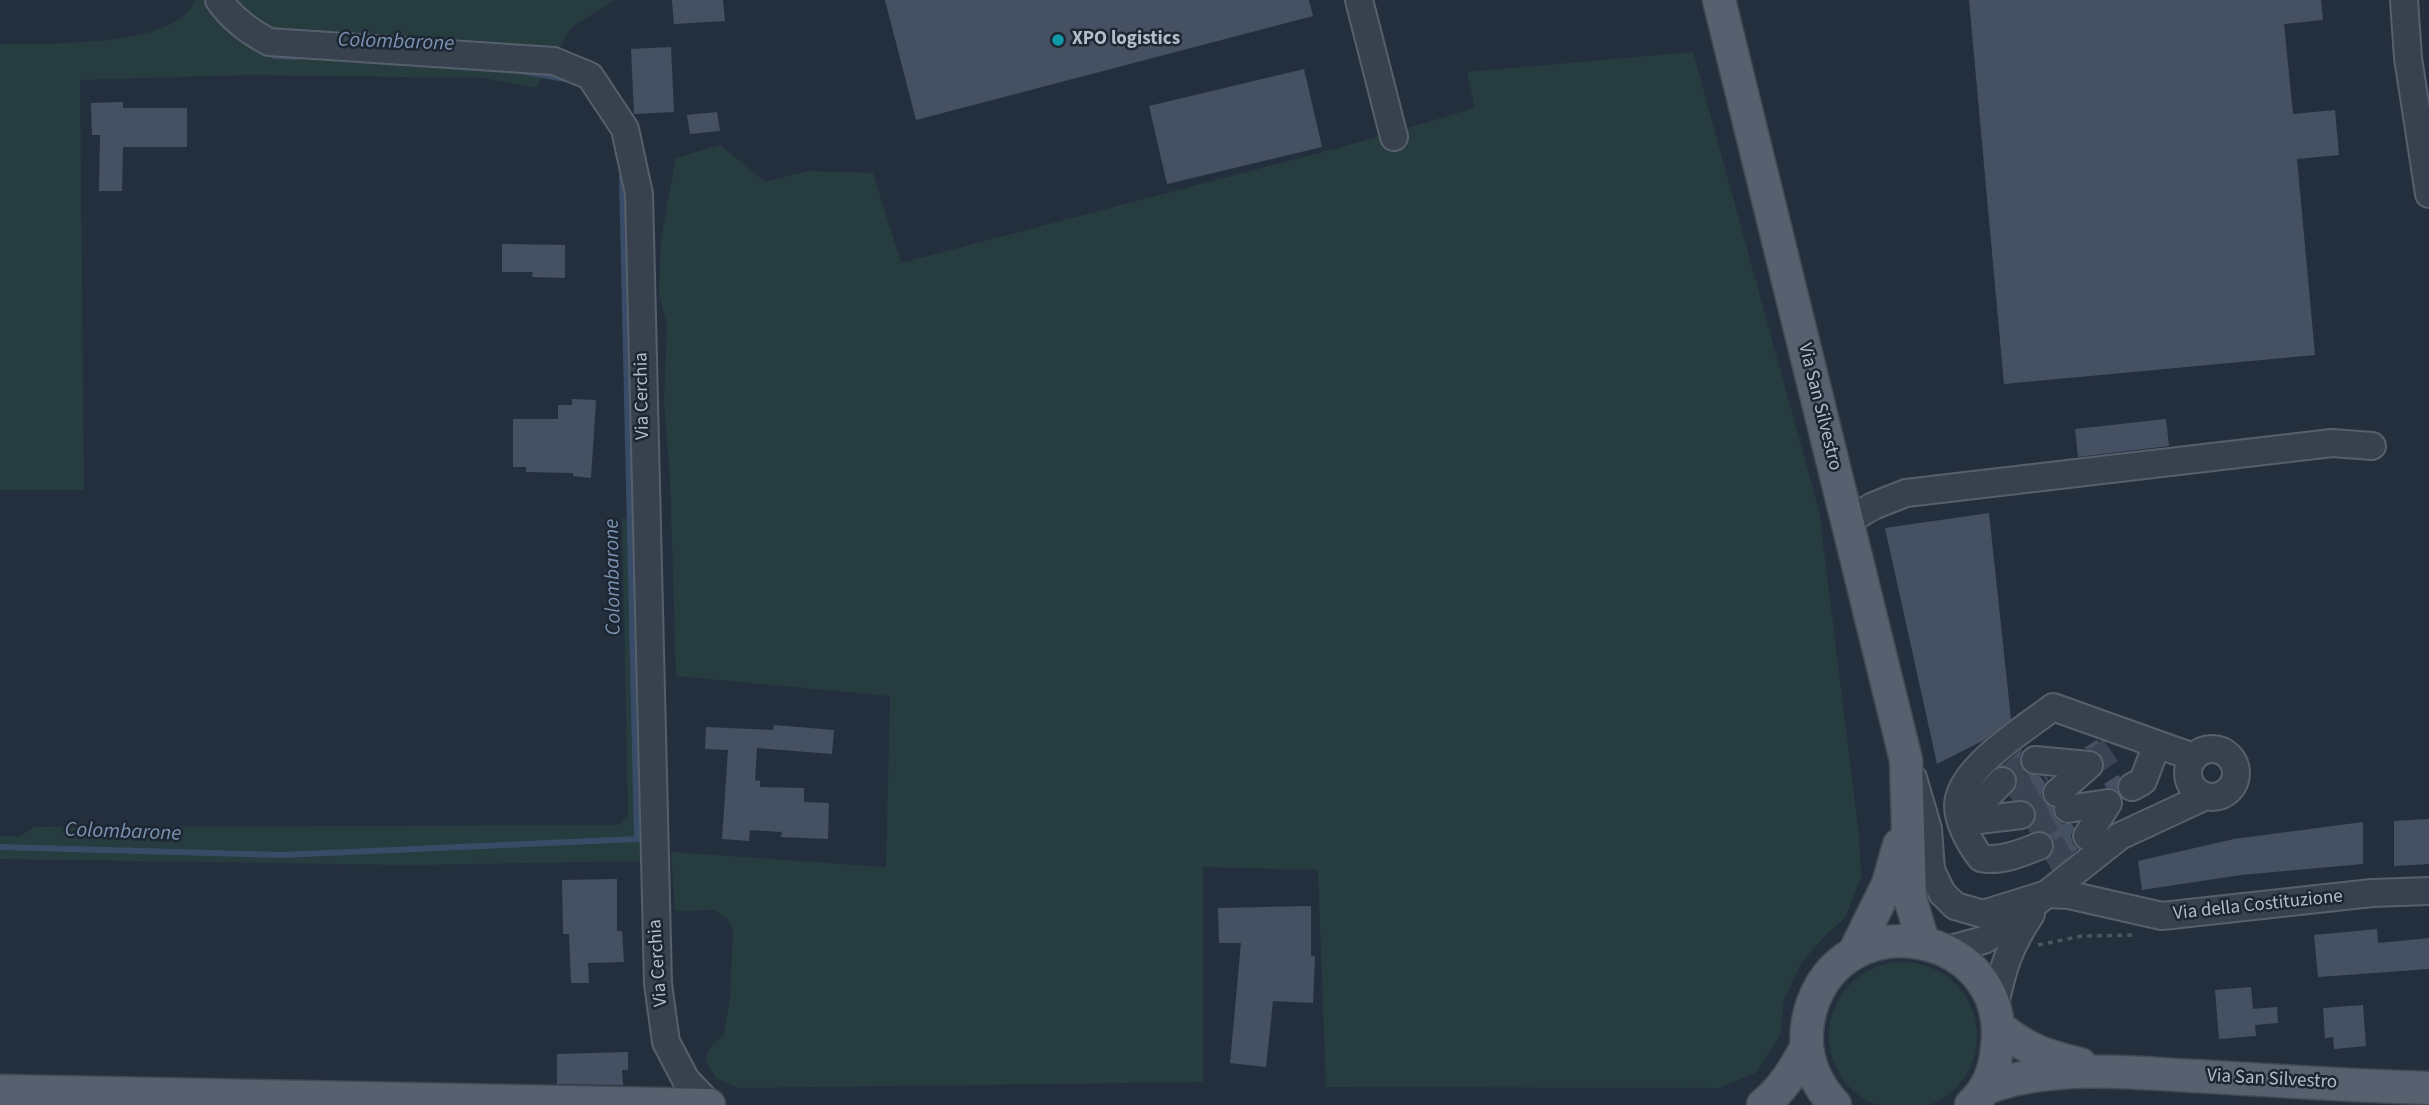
<!DOCTYPE html>
<style>
body{margin:0}
canvas{display:block;background:#242f3e}
</style>
<canvas width="2429" height="1105"></canvas>
<script>
const c = document.querySelector('canvas').getContext('2d');
c.lineJoin = 'round';
function fill(path, color) { c.fillStyle = color; c.fill(path, 'evenodd'); }
function trace(path, color, width, dash) { c.strokeStyle = color; c.lineWidth = width; c.lineCap = dash ? 'butt' : 'round'; c.setLineDash(dash || []); c.stroke(path); }
function write(font, color, halo, rows, align = 'center') {
  c.font = font + ' "Source Sans 3",sans-serif'; c.lineWidth = 5; c.setLineDash([]); c.textBaseline = 'middle'; c.strokeStyle = halo; c.fillStyle = color; for (const [text, x, y, turn = 0] of rows) {
    c.save(); c.translate(x, y); c.rotate((+turn || 0) * Math.PI / 180); c.textAlign = isNaN(turn) ? turn : align; if (halo) c.strokeText(text, 0, 0); c.fillText(text, 0, 0); c.restore();
  }
}
fill(new Path2D(`
 M 195,0 L 614,0 L 571,28 L 536,88 L 483,78 L 246,75 L 80,80 L 84,490 L 0,490 L 0,44 C 45,43 177,49 195,0 Z
 M 1693,52 L 1819,511 L 1859,834 L 1861,877 L 1846,916 L 1823,938 L 1802,962 L 1784,999 L 1780,1035 L 1757,1072 L 1720,1088 L 1326,1087 L 1318,870 L 1203,867 L 1203,1082 L 739,1088 L 716,1078 L 705,1060 L 711,1046 L 724,1034 L 730,997 L 733,930 L 727,919 L 715,910 L 675,911 L 671,852 L 886,867 L 890,696 L 676,676 L 670,476 L 664,403 L 667,324 L 659,294 L 661,238 L 676,158 L 720,145 L 765,182 L 808,171 L 873,173 L 901,263 L 1349,145 L 1475,108 L 1467,72 Z
 M 622,515 L 636,531 L 646,861 L 410,865 L 0,859 L 0,836 L 20,836 L 35,827 L 619,825 L 628,815 Z
 M1829 1036a74 74 0 1 1 148 0a74 74 0 1 1-148 0Z`), '#263c3f');
trace(new Path2D(`
 M 267,50 L 274,56 L 296,57
 M 520,71 L 571,80
 M 0,847 L 282,855 L 637,839 L 622,177`), '#394c67', 6);
fill(new Path2D(`
 M 672,0 L 723,0 L 725,21 L 674,24 Z
 M 885,0 L 1309,0 L 1313,16 L 916,120 Z
 M 1969,0 L 2321,0 L 2323,20 L 2284,24 L 2293,114 L 2335,110 L 2339,155 L 2297,159 L 2315,355 L 2004,384 Z
 M 671,47 L 674,112 L 634,114 L 631,49 Z
 M 1304,69 L 1322,147 L 1167,184 L 1149,106 Z
 M 123,102 L 123,108 L 187,108 L 187,147 L 123,147 L 122,191 L 99,191 L 100,135 L 92,135 L 91,103 Z
 M 717,112 L 720,131 L 690,134 L 687,115 Z
 M 502,244 L 565,245 L 565,278 L 532,277 L 533,272 L 502,272 Z
 M 572,399 L 596,400 L 591,478 L 573,476 L 573,473 L 526,472 L 526,467 L 513,467 L 513,419 L 558,419 L 558,405 L 572,405 Z
 M 2166,419 L 2169,446 L 2078,457 L 2075,429 Z
 M 1989,513 L 2011,719 L 1984,740 L 1937,764 L 1885,528 Z
 M 774,725 L 834,730 L 832,754 L 757,748 L 755,780 L 760,781 L 760,787 L 804,788 L 804,802 L 829,803 L 828,839 L 781,837 L 782,832 L 750,830 L 749,841 L 722,839 L 728,750 L 705,749 L 706,727 L 773,730 Z
 M 2097,740 L 2110,760 L 2104,763 L 2097,752 L 2084,748 Z
 M 2022,749 L 2019,759 L 2021,767 L 2026,773 L 2040,776 L 2045,783 L 2041,795 L 2045,803 L 2053,808 L 2056,819 L 2063,824 L 2072,824 L 2074,827 L 2071,836 L 2073,844 L 2078,849 L 2063,860 L 2055,848 L 2053,839 L 2044,831 L 2036,819 L 2034,806 L 2023,800 L 2016,788 L 2017,777 L 2013,770 L 2002,766 Z
 M 2118,775 L 2120,777 L 2117,790 L 2106,787 L 2104,784 Z
 M 2429,819 L 2429,864 L 2394,866 L 2394,821 Z
 M 2363,822 L 2363,864 L 2241,875 L 2142,890 L 2138,861 L 2234,839 Z
 M 617,879 L 617,931 L 622,931 L 624,962 L 588,963 L 589,983 L 571,983 L 569,934 L 563,934 L 562,880 Z
 M 1311,906 L 1311,956 L 1315,956 L 1313,1003 L 1273,1001 L 1266,1067 L 1230,1063 L 1241,943 L 1219,943 L 1218,908 Z
 M 2377,929 L 2378,943 L 2429,938 L 2429,969 L 2318,977 L 2314,935 Z
 M 2251,987 L 2253,1009 L 2277,1007 L 2278,1023 L 2255,1025 L 2256,1036 L 2219,1039 L 2215,990 Z
 M 2363,1005 L 2366,1046 L 2334,1049 L 2333,1037 L 2325,1038 L 2323,1008 Z
 M 628,1052 L 628,1070 L 622,1070 L 623,1085 L 557,1084 L 557,1054 Z`), '#455162');
trace(new Path2D(`
 M 2089,765 L 2111,750
 M 2002,781 L 2035,760
 M 2011,798 L 2046,776
 M 2021,815 L 2057,793
 M 2029,831 L 2068,809
 M 2046,860 L 2087,836`), '#3a4453', 26, [26, 13]);
const minor = new Path2D(`
 M 219,0 C 232,19 248,31 269,42 L 554,61 L 590,76 L 625,129 L 639,194 L 658,984 L 666,1042 L 686,1080 L 710,1105
 M 1359,0 L 1394,137
 M 2404,0 L 2408,58 L 2429,194
 M 1848,521 L 1873,506 L 1906,493 L 2332,443 L 2372,446
 M2188 773a24 24 0 1 1 48 0a24 24 0 1 1-48 0Z
 M 2035,760 L 2089,765
 M 1913,778 L 1928,829 L 1931,870 L 1942,893 L 1955,906 L 1983,914 L 2047,894 L 2069,895 L 2162,916 L 2372,893 L 2429,891
 M 2132,787 L 2143,781 L 2157,744
 M 2057,793 L 2089,765
 M 2068,809 L 2108,803
 M 1962,822 L 2021,815
 M 1962,822 L 2002,781
 M 2087,836 L 2108,803
 M 2039,846 C 2022,853 2000,862 1981,858 C 1970,844 1954,817 1959,798 C 1968,763 2026,728 2053,707 L 2193,757
 M 1946,950 L 1984,940 L 2010,923 L 2120,836 L 2206,796
 M 1995,1006 C 2002,969 2010,945 2031,914`);
const major = new Path2D(`
 M 1719,0 L 1906,760 L 1910,898 L 1923,942
 M 1854,953 L 1888,884 L 1899,845
 M 2000,1028 C 2028,1050 2045,1056 2080,1064
 M 1986,1088 C 2051,1064 2124,1072 2193,1076 C 2272,1080 2350,1086 2429,1088
 M 0,1091 L 709,1105
 M 1763,1105 C 1783,1089 1794,1070 1806,1048
 M 1835,1105 C 1810,1078 1801,1047 1810,1012 C 1841,898 2012,930 1997,1048 C 1995,1071 1988,1089 1971,1105`);
trace(minor, '#565f6c', 30);
trace(major, '#414a57', 35);
trace(new Path2D(`
 M 2038,945 L 2082,936 L 2134,935`), '#44595c', 3.5, [5, 5]);
trace(minor, '#38414e', 26);
trace(major, '#56606e', 32);
for (const [x, y, r, color] of [
 [1058,40,7,"#0f9aa8"]
]) { const dot = new Path2D(); dot.arc(x, y, r, 0, 2 * Math.PI); c.fillStyle = color; c.fill(dot); trace(dot, '#1d2633', 2.5); }
write('bold 19px', '#b4bcc9', '#1d2633', [
 ["XPO logistics",1072,40]
], 'left');
write('19px', '#b4bcc9', '#1d2633', [
 ["Via Cerchia",643,396,-91],
 ["Via San Silvestro",1819,407,76],
 ["Via della Costituzione",2258,906,-6],
 ["Via Cerchia",659,963,-94],
 ["Via San Silvestro",2272,1080,3]
]);
write('italic 21px', '#7c92b1', '#1d2633', [
 ["Colombarone",396,43,2],
 ["Colombarone",614,577,-91],
 ["Colombarone",123,833,2]
]);
</script>
